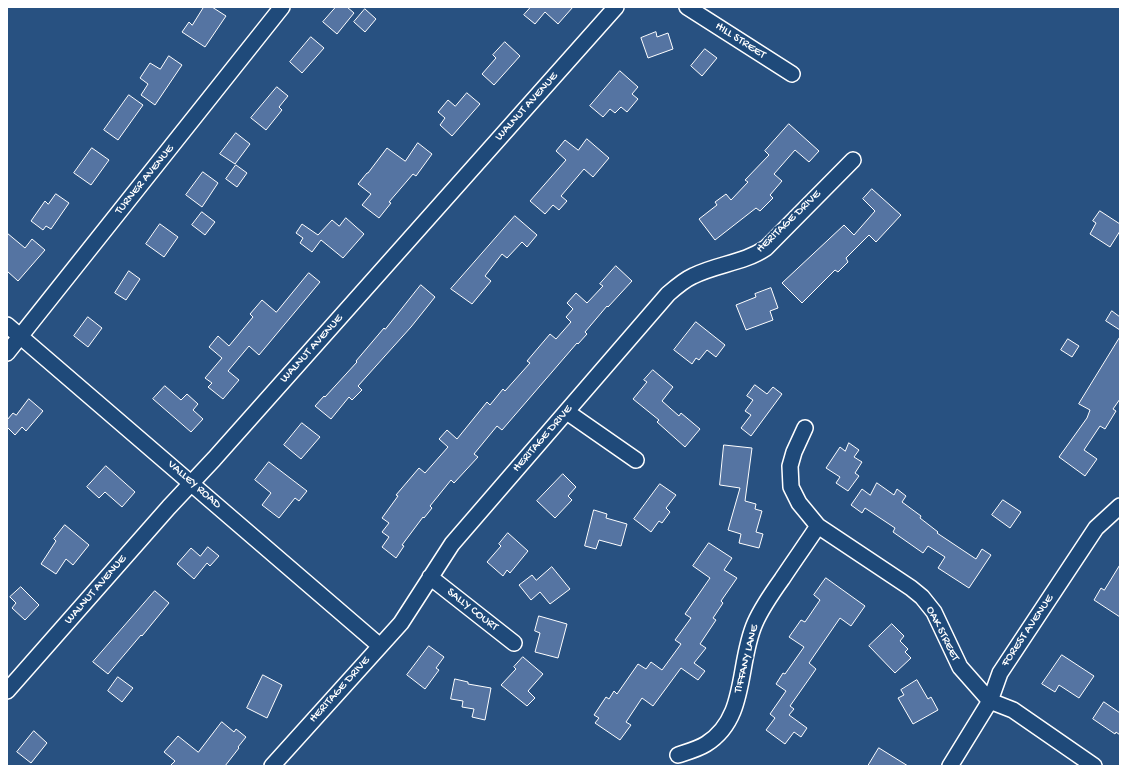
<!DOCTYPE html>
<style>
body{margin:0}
#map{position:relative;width:1127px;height:773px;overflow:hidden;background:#285181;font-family:"Gochi Hand",sans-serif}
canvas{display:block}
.frame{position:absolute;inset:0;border:8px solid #fff;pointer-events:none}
</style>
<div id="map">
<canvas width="1127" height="773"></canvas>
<div class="frame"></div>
</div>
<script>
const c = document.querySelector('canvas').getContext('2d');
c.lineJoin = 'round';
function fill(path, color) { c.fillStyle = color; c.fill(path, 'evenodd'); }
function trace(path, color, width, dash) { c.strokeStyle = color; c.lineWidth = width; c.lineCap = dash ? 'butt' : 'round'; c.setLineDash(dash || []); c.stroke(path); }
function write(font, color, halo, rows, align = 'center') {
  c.font = font + ' "Gochi Hand",sans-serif'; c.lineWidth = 4; c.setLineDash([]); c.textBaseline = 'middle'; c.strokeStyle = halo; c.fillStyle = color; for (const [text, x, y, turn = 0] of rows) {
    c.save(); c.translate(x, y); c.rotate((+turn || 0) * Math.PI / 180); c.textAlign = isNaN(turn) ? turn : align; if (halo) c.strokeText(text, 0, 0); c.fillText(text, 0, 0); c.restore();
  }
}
const building = new Path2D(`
 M 204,7 L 212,7 L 226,16 L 205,47 L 182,32 L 189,22 L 192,25 Z
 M 336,7 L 347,7 L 354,13 L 337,34 L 323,22 Z
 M 531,7 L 573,7 L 558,24 L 545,12 L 535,24 L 524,15 Z
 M 365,9 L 376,19 L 365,32 L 354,22 Z
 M 656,32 L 657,37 L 668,33 L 673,49 L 648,58 L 641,38 Z
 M 311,37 L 324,48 L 302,73 L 290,62 Z
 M 505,42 L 520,56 L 494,85 L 482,74 L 496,58 L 493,55 Z
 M 705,49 L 717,58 L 702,76 L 691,66 Z
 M 169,56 L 182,65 L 155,105 L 141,95 L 148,84 L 140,78 L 150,63 L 160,69 Z
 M 620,71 L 638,87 L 632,94 L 638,99 L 627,112 L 621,107 L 615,113 L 610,109 L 603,117 L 590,106 Z
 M 277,87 L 288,96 L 279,107 L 282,110 L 266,130 L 251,118 Z
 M 467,93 L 480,104 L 452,136 L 440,125 L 445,118 L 438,112 L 448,100 L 455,106 Z
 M 129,95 L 143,105 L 118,140 L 104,130 Z
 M 789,124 L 819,151 L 809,162 L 795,150 L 774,174 L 782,181 L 770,195 L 773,198 L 760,211 L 756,208 L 715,240 L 699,219 L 717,205 L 715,202 L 726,194 L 731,200 L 748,182 L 745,180 L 769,155 L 765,151 Z
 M 236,133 L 250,144 L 235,164 L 220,154 Z
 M 587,139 L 609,158 L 593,177 L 584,169 L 561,196 L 567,201 L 559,210 L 553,205 L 545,214 L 530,201 L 566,160 L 556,151 L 565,140 L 578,150 Z
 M 418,143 L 432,154 L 416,176 L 413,174 L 389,202 L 391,203 L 379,218 L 362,205 L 371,194 L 358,184 L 367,173 L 368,173 L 387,148 L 405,161 Z
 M 92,148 L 109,160 L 91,185 L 74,173 Z
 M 236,165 L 247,173 L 237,187 L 226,179 Z
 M 203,172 L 218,183 L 202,207 L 186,195 Z
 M 872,189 L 901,215 L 876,242 L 869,235 L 846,258 L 848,262 L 838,272 L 835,270 L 802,303 L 782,283 L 844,225 L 854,235 L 875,211 L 863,199 Z
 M 56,194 L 69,203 L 51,229 L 46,226 L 43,230 L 31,221 L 45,201 L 48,204 Z
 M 1100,211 L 1120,224 L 1120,231 L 1110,247 L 1090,234 L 1096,223 L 1093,221 Z
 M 202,212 L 215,222 L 205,235 L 192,225 Z
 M 515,216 L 537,235 L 527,247 L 522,242 L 507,258 L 502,254 L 485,276 L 491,281 L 472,304 L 451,289 Z
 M 346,218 L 364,234 L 343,258 L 321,240 L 312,252 L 300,243 L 303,238 L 296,233 L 302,224 L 318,235 L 332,220 L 339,226 Z
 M 160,224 L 178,237 L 164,257 L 146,244 Z
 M 7,233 L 25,248 L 32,239 L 45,250 L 18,281 L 7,271 Z
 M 616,266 L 632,281 L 608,307 L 607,306 L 585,332 L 587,334 L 578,344 L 577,343 L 502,430 L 497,426 L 474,454 L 478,457 L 454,483 L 451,480 L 430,506 L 432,508 L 424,518 L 423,517 L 402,545 L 404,546 L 396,558 L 382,547 L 389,537 L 382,532 L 389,523 L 382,518 L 398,496 L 396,495 L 419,468 L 425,473 L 448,447 L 439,439 L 447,430 L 457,439 L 487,402 L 490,405 L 503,389 L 505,391 L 530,363 L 527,361 L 550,334 L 556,339 L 571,322 L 566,317 L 573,309 L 567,303 L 576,293 L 587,303 L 603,286 L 600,284 Z
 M 129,271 L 140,279 L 126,300 L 115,293 Z
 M 309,273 L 320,282 L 259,355 L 249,346 L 228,371 L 239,380 L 223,399 L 208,387 L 212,383 L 205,378 L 222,358 L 209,347 L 218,336 L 229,346 L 253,317 L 250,314 L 262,300 L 276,312 Z
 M 421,285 L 435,297 L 411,327 L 358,386 L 362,390 L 352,400 L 349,397 L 331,419 L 315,406 L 324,396 L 325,397 L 357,362 L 356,361 L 384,328 L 385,329 Z
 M 771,288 L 778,308 L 770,311 L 773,320 L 746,330 L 736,305 L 756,297 L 755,294 Z
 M 1112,311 L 1120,317 L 1120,330 L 1106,321 Z
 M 88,317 L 102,328 L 88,347 L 74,336 Z
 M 696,322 L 725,345 L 716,357 L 707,350 L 699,360 L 696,358 L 692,364 L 674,350 Z
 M 1120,337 L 1120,399 L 1113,409 L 1116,411 L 1105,429 L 1100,426 L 1084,450 L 1097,459 L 1085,476 L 1059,457 L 1087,418 L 1090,410 L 1079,404 Z
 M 1068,339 L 1079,346 L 1072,357 L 1061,350 Z
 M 653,370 L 673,387 L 662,401 L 679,416 L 681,413 L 700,429 L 685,447 L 657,422 L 659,420 L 633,399 L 647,382 L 644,380 Z
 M 755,385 L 767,394 L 773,387 L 782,394 L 751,436 L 741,428 L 751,415 L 745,411 L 753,400 L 747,396 Z
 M 165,386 L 181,400 L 187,394 L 198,404 L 193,410 L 203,419 L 191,432 L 153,399 Z
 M 29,399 L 43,411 L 26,431 L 22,427 L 15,435 L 7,427 L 7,420 L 13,413 L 16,415 Z
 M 302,423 L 320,437 L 301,459 L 284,445 Z
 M 849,443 L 859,450 L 854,457 L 862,462 L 855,473 L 859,476 L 848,491 L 836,483 L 840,477 L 826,468 L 840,447 L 845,451 Z
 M 724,445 L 752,448 L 745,501 L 756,504 L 755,509 L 762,511 L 756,532 L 763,534 L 759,548 L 739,543 L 741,534 L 728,530 L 740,488 L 720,485 Z
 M 269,462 L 307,491 L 299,501 L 295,498 L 279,518 L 262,505 L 271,493 L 255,480 Z
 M 106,466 L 135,492 L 122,507 L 105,492 L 99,498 L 87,487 Z
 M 563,474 L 576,487 L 568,496 L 572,500 L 555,518 L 537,501 Z
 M 877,483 L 894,495 L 897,489 L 906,496 L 902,502 L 921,516 L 920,518 L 938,532 L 937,533 L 976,559 L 982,549 L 991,555 L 969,588 L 938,568 L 945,557 L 928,546 L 923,553 L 893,532 L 895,528 L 865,508 L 862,513 L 851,505 L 862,489 L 870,495 Z
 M 660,484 L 676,495 L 666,508 L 670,512 L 662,523 L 659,521 L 651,532 L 634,519 Z
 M 1003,500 L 1021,512 L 1010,528 L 992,515 Z
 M 594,510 L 607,514 L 606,518 L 627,524 L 621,546 L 599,540 L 596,549 L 585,546 Z
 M 65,525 L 89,545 L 73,565 L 66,559 L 56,574 L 41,564 L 56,541 L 54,539 Z
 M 508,533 L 528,551 L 510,573 L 507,570 L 503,576 L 487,562 L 501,546 L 499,544 Z
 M 709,543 L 732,558 L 724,570 L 737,578 L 721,601 L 723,603 L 713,618 L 716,620 L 700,644 L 706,648 L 694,663 L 705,671 L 698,680 L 681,668 L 653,706 L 642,698 L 626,722 L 631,725 L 620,740 L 595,723 L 599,718 L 594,715 L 606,697 L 609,699 L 614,691 L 617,694 L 638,664 L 646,669 L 651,662 L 662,670 L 681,644 L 675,640 L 691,618 L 685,614 L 710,578 L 693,566 Z
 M 208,547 L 219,556 L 210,566 L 207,563 L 194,579 L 177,564 L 191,548 L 200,556 Z
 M 1120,565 L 1120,617 L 1094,600 L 1101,588 L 1104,590 Z
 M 552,567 L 570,589 L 550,604 L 540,592 L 531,600 L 519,585 L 532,575 L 536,580 Z
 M 826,578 L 865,606 L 851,626 L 840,618 L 809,663 L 816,669 L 790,706 L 794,709 L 789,715 L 807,728 L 801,737 L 794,732 L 785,744 L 766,730 L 775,718 L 770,714 L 786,691 L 776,684 L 783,673 L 785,674 L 804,647 L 789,637 L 801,620 L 805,622 L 820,600 L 814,595 Z
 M 21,587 L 39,605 L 25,620 L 12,608 L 16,603 L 10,597 Z
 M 155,591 L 169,603 L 142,636 L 141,635 L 108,674 L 93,662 Z
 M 539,616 L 567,624 L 558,658 L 535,652 L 540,633 L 535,631 Z
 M 892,624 L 904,636 L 900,641 L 908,649 L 905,652 L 911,658 L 895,673 L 869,646 Z
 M 429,646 L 444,657 L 436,668 L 439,670 L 425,689 L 407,675 Z
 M 1062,655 L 1094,676 L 1079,698 L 1059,685 L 1055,692 L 1042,684 Z
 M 523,657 L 543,674 L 528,691 L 535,698 L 527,706 L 501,685 L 516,669 L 514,667 Z
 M 263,675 L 282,685 L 267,718 L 247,708 Z
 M 118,677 L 133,688 L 122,702 L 108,691 Z
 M 455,679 L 468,682 L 468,684 L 491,688 L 485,720 L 472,717 L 474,709 L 462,707 L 463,701 L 451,699 Z
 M 917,680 L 928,699 L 931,697 L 938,710 L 913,724 L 898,698 L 904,695 L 901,690 Z
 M 1104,702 L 1120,713 L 1120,735 L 1116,732 L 1115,734 L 1093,719 Z
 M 222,722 L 234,732 L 236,729 L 246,737 L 238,747 L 239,748 L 225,766 L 170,766 L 175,761 L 164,752 L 178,736 L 198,752 Z
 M 34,731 L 47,743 L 31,763 L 17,752 Z
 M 879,748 L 908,766 L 868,766 Z`);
fill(building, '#5574a2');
trace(building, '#fff', 1);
const street = new Path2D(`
 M 687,7 L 792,74
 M 7,325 L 380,646
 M 7,353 L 282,7
 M 567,412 L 636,460
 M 805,428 L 794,452 L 790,466 L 791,487 L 799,503 L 818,526 L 911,588 L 922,597 L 934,612 L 960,667 L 990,701 L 1013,710 L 1094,766
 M 430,577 L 514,643
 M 7,691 L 169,507 L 214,459 L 616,7
 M 678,755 C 687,752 698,749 706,744 C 748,718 737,663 755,623 C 762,607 772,593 782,579 C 794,561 806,544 818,526
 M 272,766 L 401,623 L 452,544 L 668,294 C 676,287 684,280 693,276 C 717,264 744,263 766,248 L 853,160
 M 950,766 L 990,701 L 1000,673 L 1096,528 L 1120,506`);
trace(street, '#fff', 18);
trace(street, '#1f4a7a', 15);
write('12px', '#fff', '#1f4a7a', [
 ["HILL STREET",740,41,33],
 ["WALNUT AVENUE",527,107,-48],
 ["TURNER AVENUE",145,180,-51],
 ["HERITAGE DRIVE",789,222,-44],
 ["WALNUT AVENUE",312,349,-48],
 ["HERITAGE DRIVE",543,439,-49],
 ["VALLEY ROAD",194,485,41],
 ["WALNUT AVENUE",96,590,-49],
 ["SALLY COURT",472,610,38],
 ["FOREST AVENUE",1028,631,-56],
 ["OAK STREET",942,634,63],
 ["TIFFANY LANE",747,659,-76],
 ["HERITAGE DRIVE",340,690,-48]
]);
</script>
